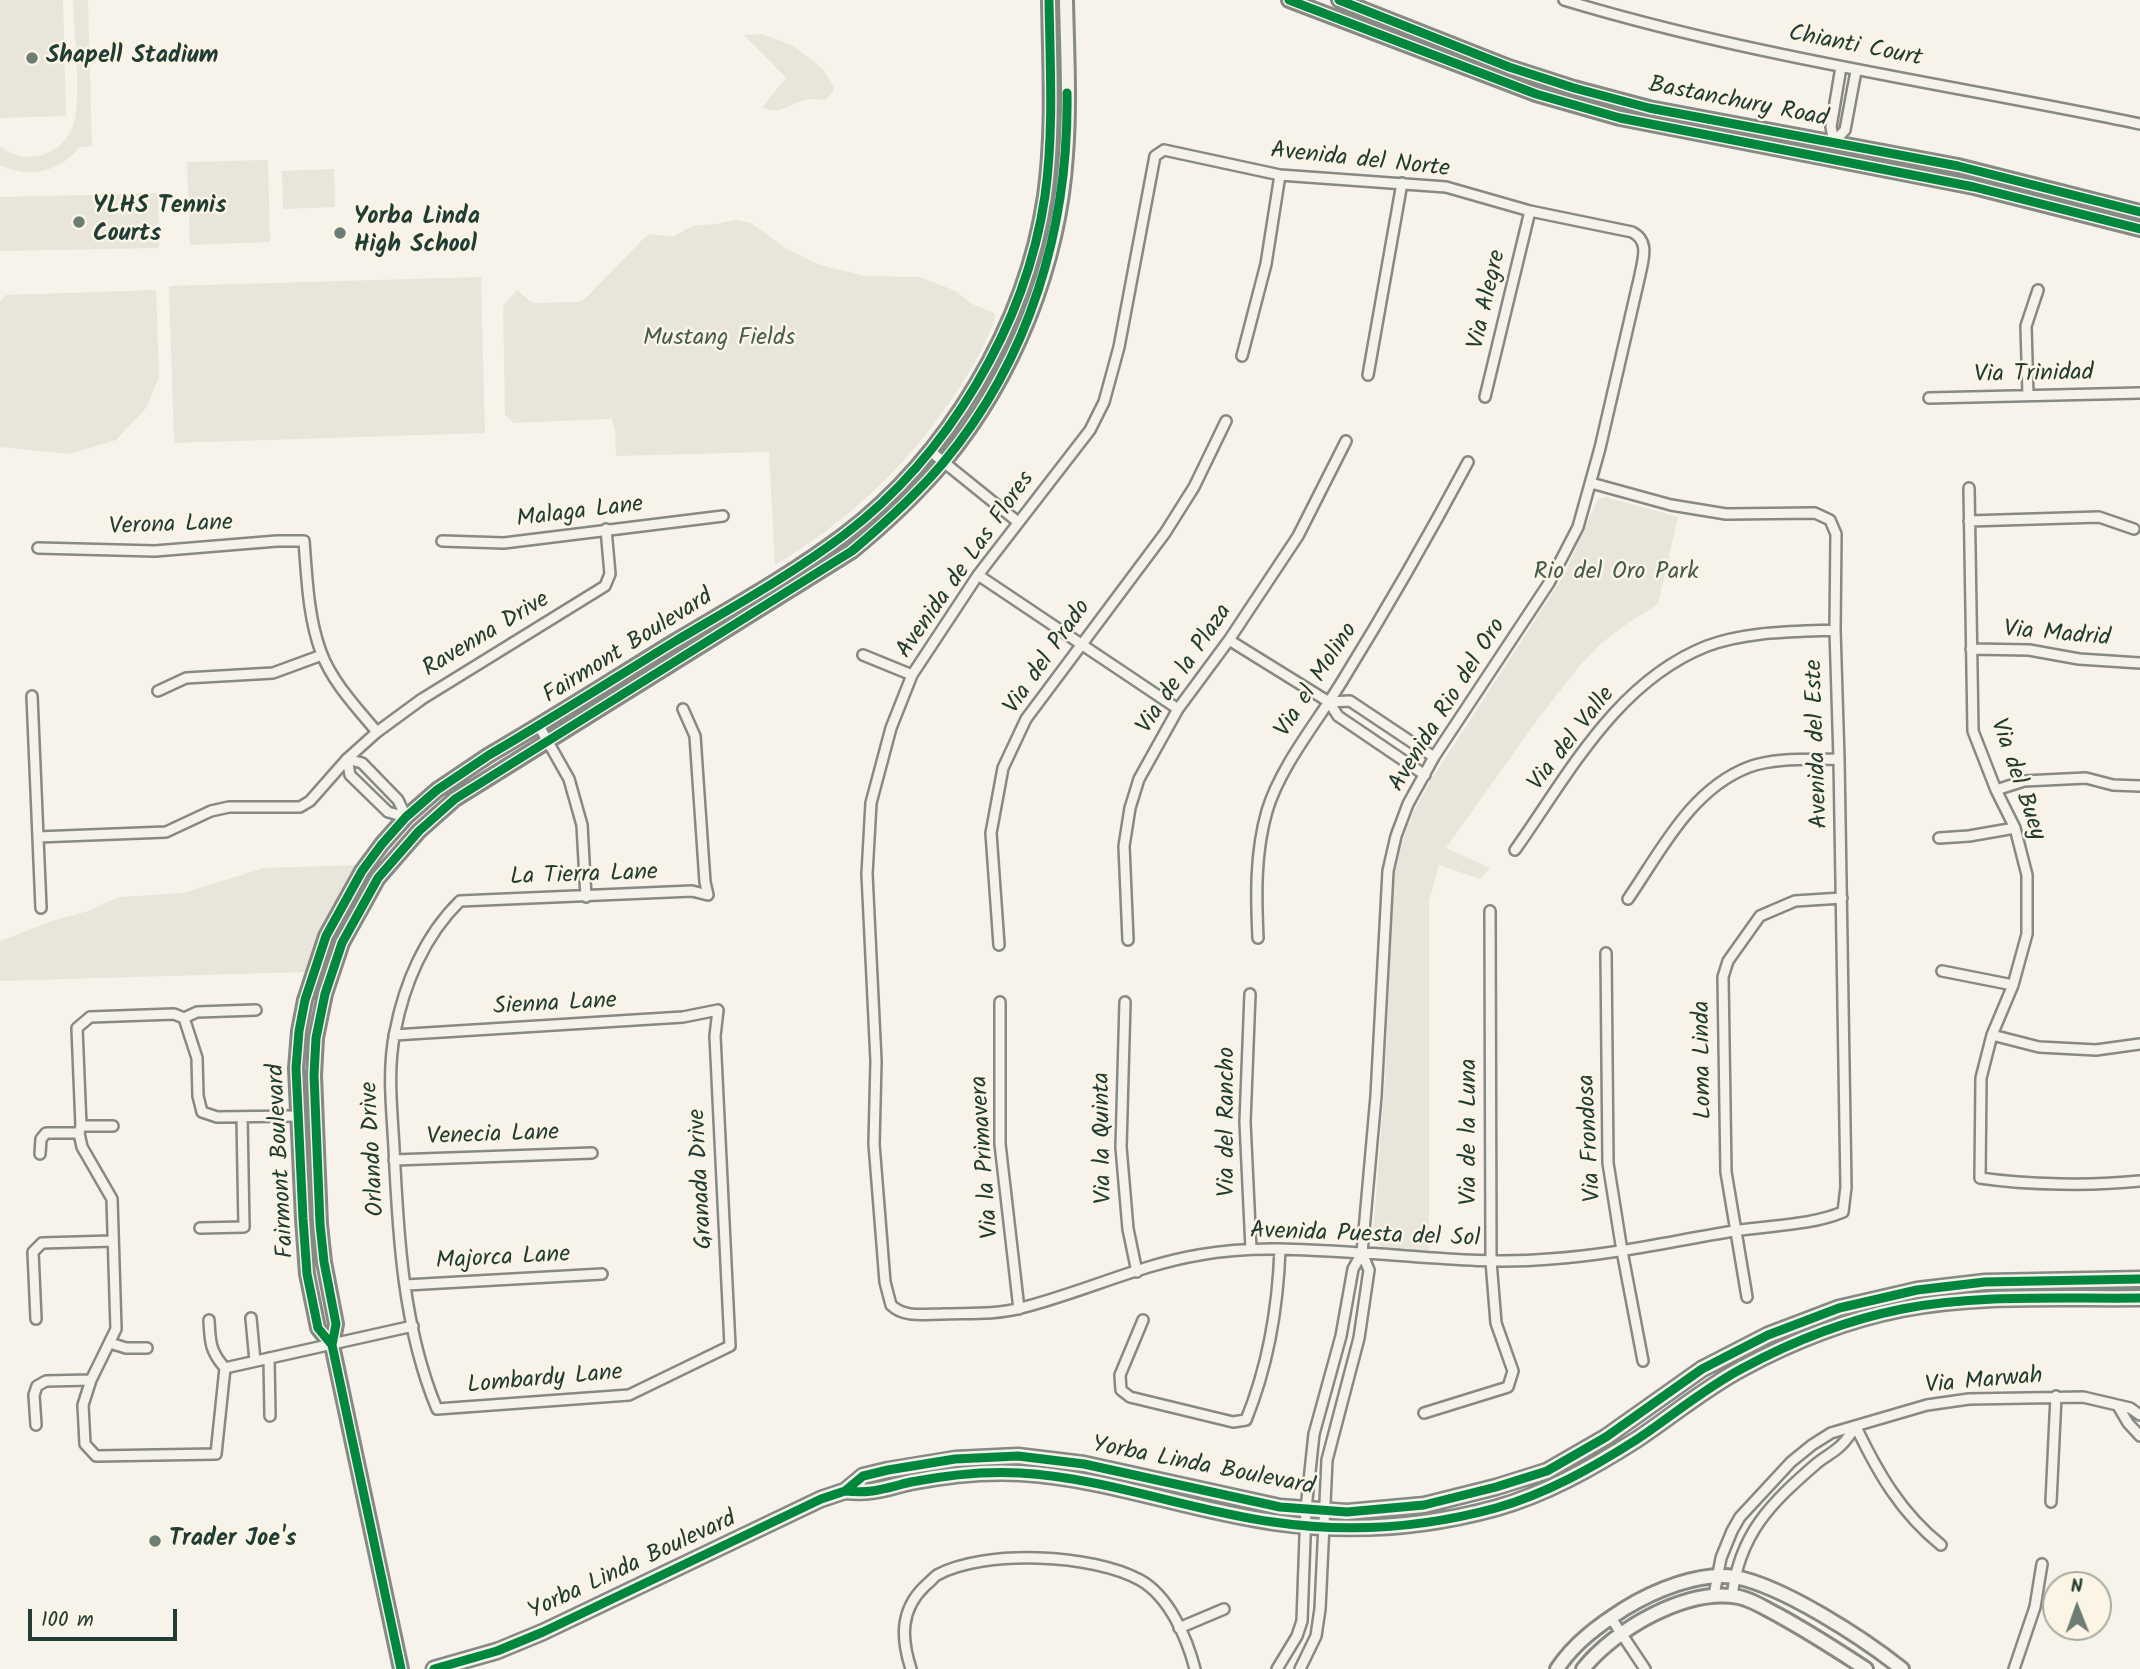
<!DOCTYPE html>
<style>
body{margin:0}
#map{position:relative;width:2140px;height:1669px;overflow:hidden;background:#f7f3ea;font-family:Kalam,sans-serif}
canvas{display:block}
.north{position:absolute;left:2042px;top:1571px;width:70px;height:70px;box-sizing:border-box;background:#fcf5e5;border:2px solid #a4ab9e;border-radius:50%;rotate:359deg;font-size:19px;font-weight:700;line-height:28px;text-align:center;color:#1f3d34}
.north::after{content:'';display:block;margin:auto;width:24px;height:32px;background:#6b7d74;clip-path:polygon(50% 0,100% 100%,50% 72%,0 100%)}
.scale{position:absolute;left:28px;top:1609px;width:149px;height:32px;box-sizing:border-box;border:4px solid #1f3d34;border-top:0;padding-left:9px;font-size:21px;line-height:24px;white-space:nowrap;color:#1f3d34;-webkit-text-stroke:5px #fcf5e5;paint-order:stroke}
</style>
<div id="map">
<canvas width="2140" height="1669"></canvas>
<div class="north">N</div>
<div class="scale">100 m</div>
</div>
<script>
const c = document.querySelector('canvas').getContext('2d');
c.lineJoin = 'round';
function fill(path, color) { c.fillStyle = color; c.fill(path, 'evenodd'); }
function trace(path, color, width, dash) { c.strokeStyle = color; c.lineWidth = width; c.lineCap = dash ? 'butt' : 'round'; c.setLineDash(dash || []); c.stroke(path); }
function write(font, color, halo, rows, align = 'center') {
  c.font = font + ' Kalam,sans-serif'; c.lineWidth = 5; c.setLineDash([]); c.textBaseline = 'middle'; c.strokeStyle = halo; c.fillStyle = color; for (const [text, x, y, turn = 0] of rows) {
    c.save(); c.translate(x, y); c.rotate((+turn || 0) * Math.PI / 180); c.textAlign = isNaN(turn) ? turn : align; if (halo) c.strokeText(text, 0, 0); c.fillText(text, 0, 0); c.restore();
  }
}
fill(new Path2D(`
 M 0,0 L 63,0 L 66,116 L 0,118 Z
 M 73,0 L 88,0 L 92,146 L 80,147 C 60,172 29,179 0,165 L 0,146 C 12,156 27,159 42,155 C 56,151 68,140 73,126 C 82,102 74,30 73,0 Z
 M 761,34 L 792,45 L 822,68 L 834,86 L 833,92 L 825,100 C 816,99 809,99 801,101 C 786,107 777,115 762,107 L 786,78 L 744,35 Z
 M 268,160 L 270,242 L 190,245 L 187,162 Z
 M 334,169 L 335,207 L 283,209 L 282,171 Z
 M 137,193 L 158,193 L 159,248 L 0,251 L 0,197 L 128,194 L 132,197 Z
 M 736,220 L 751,223 L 785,248 L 820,265 L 865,276 L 919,277 L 956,291 L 972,304 L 994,313 L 995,318 C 985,348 967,377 949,403 C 903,470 845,523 775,565 L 769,452 L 616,456 L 615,431 L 611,417 L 610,419 L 513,423 L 505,415 L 503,306 L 517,290 L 531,302 L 538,303 L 578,302 L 585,299 L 645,237 L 651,234 L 673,237 L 692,226 L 715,224 Z
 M 481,277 L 485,433 L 174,443 L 169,286 Z
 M 156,290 L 159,377 L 146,408 L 116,440 L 69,454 L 0,447 L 0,302 L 6,295 Z
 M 1606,497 L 1678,517 L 1658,604 L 1628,623 L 1599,645 L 1577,669 L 1538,719 L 1446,848 L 1490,868 L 1480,879 L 1439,865 L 1429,901 L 1429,1252 L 1383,1248 L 1375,1243 L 1373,1236 L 1385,1077 L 1393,881 L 1401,846 L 1413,813 L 1431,780 L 1563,577 L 1598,499 Z
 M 358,865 L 330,913 L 305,972 L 0,981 L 0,941 L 52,921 L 88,911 L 119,897 L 183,893 L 264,868 Z`), '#e8e5da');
const street = new Path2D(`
 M 1564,0 C 1752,57 1948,84 2140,124
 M 1834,142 L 1845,130 L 1856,71
 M 1834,142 L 1831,127 L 1841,67
 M 1242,356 L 1266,264 L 1280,175
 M 1368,375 L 1402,183
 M 2028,395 L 2026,326 L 2038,290
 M 1485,397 L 1530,211
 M 1929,398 L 2140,393
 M 930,451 L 1018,522
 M 1969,488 L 1973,731 L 1996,790 L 2015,828 L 2027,875 L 2027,934 L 2013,985 L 1992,1035 L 1981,1078 L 1980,1178 C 2027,1185 2093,1186 2140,1181
 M 1969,521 L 2099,517 L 2134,529
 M 442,541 L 504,543 L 723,516
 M 38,548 L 155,551 L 277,541 L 304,541 C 307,578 308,617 321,652 C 332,682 357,708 377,732
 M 978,575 L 1178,709
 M 1229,640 L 1329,702 L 1338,716 L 1425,775
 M 1971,649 L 2029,650 L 2079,659 L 2140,663
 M 863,655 L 912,675
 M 158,691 L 186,678 L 273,673 L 322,655
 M 32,696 L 41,908
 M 1329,702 L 1350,701 L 1434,757
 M 539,726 L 569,779 L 582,825 L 586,897
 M 347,759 L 350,775 L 388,812 L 406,817
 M 347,759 L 362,763 L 398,800 L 406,817
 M 1996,790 L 2024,781 L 2086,778 L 2113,785 L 2140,786
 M 38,837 L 166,832 L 211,811 L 229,807 L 300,807 L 310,801 L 347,759 L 377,732 L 422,699 L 605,586 L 610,574 L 606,529
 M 1939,838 L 1969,836 L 2015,828
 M 1515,850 C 1569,774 1616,682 1707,646 C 1747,631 1793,632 1835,630
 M 1628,899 C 1661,851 1691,789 1749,767 C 1777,757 1811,760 1839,759
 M 1258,938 C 1256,895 1255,853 1267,811 C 1280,767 1317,722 1341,683 C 1386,610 1428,537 1468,462
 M 1128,940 L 1124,846 L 1130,808 L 1139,779 L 1178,709 L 1229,640 L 1298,536 L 1346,441
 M 999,945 L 991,833 L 1003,768 L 1026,719 L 1165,533 L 1194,487 L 1226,421
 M 1606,953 L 1608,1163 L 1622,1251 L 1643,1361
 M 1942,971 L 2013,985
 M 1250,994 L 1245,1122 L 1251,1249
 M 1000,1002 L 1000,1144 L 1019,1309
 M 1125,1002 L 1121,1147 L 1128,1229 L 1137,1272
 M 184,1018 L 197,1058 L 198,1096 L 202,1112 L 217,1117 L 297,1116
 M 394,1035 L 683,1017 L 718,1010 L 715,1036 L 730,1346 L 629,1395 L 437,1409 C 403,1328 398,1235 394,1148 C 392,1110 387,1070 395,1032 C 404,984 425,935 460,901 L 692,891 L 708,895 L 705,882 L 695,736 L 683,709
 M 1992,1035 L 2039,1047 L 2096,1050 L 2140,1044
 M 81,1126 L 113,1126
 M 40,1154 L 41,1139 L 46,1133 L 79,1133
 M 394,1160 L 592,1153
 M 200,1228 L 244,1227 L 242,1117
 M 406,1285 L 602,1274
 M 1747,1297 L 1726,1172 L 1723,977 L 1728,961 L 1760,916 L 1795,901 L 1842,898
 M 251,1318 L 255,1361
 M 36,1319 L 33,1252 L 42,1243 L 113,1241
 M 209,1320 C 210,1342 210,1351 225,1368
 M 1143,1320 L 1120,1375 L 1121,1390 L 1130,1397 L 1233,1422 L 1246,1420 C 1268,1366 1278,1306 1280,1249
 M 110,1343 L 126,1348 L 147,1348
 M 269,1358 L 270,1416
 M 225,1368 L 216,1454 L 96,1456 L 85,1444 L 83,1405 L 91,1380 L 116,1329 L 112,1199 L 82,1147 L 79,1133 L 81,1126 L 77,1028 L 90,1017 L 174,1014 L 184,1018 L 197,1012 L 256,1010
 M 225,1368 L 413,1326
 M 2118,1406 L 2128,1423 L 2140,1436
 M 1424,1413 L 1508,1387 L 1513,1371 L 1496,1323 L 1491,1261 L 1490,911
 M 36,1425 L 34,1395 L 37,1386 L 46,1381 L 91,1380
 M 1856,1427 C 1878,1473 1901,1513 1941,1545
 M 2051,1502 L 2056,1396
 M 1714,1595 L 1721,1558 L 1732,1531 L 1740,1517 L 1791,1462 L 1812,1445 L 1831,1433 L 1927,1405 L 1969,1399 L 2083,1397 L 2130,1408 L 2140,1415
 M 1732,1597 C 1739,1534 1771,1503 1816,1464 C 1823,1458 1831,1454 1838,1448 C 1845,1443 1850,1434 1856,1427
 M 1611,1618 L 1645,1669
 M 1179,1628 L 1224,1609
 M 911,1669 C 901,1638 900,1610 925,1586 C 929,1583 933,1578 937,1575 C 985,1549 1093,1554 1140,1580 C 1169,1596 1187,1638 1195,1669
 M 1277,1669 L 1297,1636 L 1302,1621 L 1306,1509 L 1314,1434 L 1341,1336 L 1353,1269 L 1362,1253 L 1376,1096 L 1388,871 L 1396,836 L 1408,804 L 1434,757 L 1549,583 L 1578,527 L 1600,448 L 1640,275 C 1643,259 1650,241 1632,232 L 1530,211 L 1446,187 L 1280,175 L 1164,150 L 1155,156 L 1119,347 L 1104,402 L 1090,430 L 978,575 L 912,675 L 891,728 L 871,803 L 867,874 L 876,1061 L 874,1144 L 885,1282 L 891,1305 C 904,1318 925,1314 942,1314 C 968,1313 995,1315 1021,1308 C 1081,1293 1139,1265 1199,1255 C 1259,1244 1319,1251 1380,1254 C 1436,1258 1493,1264 1550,1259 C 1612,1255 1672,1241 1734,1231 C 1770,1225 1809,1226 1843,1212 L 1846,1187 L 1839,759 L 1835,630 L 1836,534 L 1830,520 L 1815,513 L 1726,514 L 1671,505 L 1591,483
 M 1300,1669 L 1316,1636 L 1320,1609 L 1327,1460 L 1359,1338 L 1369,1270 L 1362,1253
 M 2014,1669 L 2035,1607 L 2042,1564`);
const secondary = new Path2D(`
 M 1289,0 L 1536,94 L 1620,118 L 1974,187 L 2140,229
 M 1339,0 L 1509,67 L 1574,88 L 1649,108 L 1958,166 L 2140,212
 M 332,1345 L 318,1328 L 307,1274 L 303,1219 L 296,1068 L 299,1031 L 305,1000 L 326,936 L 362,871 L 382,844 L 406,817 L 437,790 L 489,755 C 551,719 612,680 674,642 C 731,608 791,575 844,535 C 948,456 1026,325 1045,196 C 1054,131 1050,65 1049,0
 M 401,1669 L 332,1345 L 336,1324 L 324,1262 L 320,1224 L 314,1075 L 316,1038 L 325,994 L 342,943 L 378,878 L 419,831 L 455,799 L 852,551 C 885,524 916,495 944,462 C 1014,377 1059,265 1066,155 C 1070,104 1067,51 1066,0
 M 1557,1669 C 1574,1643 1599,1625 1624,1609 C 1653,1591 1700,1571 1735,1577 C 1783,1586 1863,1638 1902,1669
 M 1583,1669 C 1615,1629 1687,1587 1739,1597 C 1753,1600 1766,1609 1778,1615 C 1809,1632 1837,1650 1866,1669`);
const primary = new Path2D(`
 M 845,1491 C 873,1494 885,1488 911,1482 C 947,1475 984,1471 1020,1473 C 1107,1478 1187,1510 1273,1522 C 1347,1533 1423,1528 1496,1508 C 1546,1494 1592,1468 1636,1440 C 1672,1416 1705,1388 1743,1368 C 1793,1341 1847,1320 1902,1309 C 1980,1294 2062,1299 2140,1298
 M 434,1669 L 497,1651 L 543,1632 L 821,1499 L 845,1491 L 863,1476 L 888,1470 L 955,1459 L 1018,1456 L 1084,1464 L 1280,1507 L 1347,1512 L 1424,1505 L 1496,1487 L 1547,1471 L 1606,1437 L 1702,1369 L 1768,1335 L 1839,1308 L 1917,1290 L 1985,1282 L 2140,1279`);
trace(street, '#868984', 14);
trace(secondary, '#868984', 18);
trace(primary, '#868984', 19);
trace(street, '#f5f2ec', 9);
trace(secondary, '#f5f2ec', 12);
trace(primary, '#f5f2ec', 14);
trace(new Path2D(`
 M 1289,0 L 1536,94 L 1620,118 L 1974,187 L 2140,229
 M 1339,0 L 1509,67 L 1574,88 L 1649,108 L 1958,166 L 2140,212
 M 332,1345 L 318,1328 L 307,1274 L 303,1219 L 296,1068 L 299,1031 L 305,1000 L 326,936 L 362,871 L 382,844 L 406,817 L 437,790 L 489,755 C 551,719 612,680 674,642 C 731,608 791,575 844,535 C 948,456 1026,325 1045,196 C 1054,131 1050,65 1049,0
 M 845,1491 C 873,1494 885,1488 911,1482 C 947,1475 984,1471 1020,1473 C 1107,1478 1187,1510 1273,1522 C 1347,1533 1423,1528 1496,1508 C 1546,1494 1592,1468 1636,1440 C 1672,1416 1705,1388 1743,1368 C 1793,1341 1847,1320 1902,1309 C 1980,1294 2062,1299 2140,1298
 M 401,1669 L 332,1345 L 336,1324 L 324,1262 L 320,1224 L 314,1075 L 316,1038 L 325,994 L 342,943 L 378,878 L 419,831 L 455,799 L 852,551 C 884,524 916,495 943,463 C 1030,359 1069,227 1067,93
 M 434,1669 L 497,1651 L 543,1632 L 821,1499 L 845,1491 L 863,1476 L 888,1470 L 955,1459 L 1018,1456 L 1084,1464 L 1280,1507 L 1347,1512 L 1424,1505 L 1496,1487 L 1547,1471 L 1606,1437 L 1702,1369 L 1768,1335 L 1839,1308 L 1917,1290 L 1985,1282 L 2140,1279`), '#00873e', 9);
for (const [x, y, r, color] of [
 [32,58,7,"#6b7d74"],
 [79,222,7,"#6b7d74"],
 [340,233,7,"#6b7d74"],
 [155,1541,7,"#6b7d74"]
]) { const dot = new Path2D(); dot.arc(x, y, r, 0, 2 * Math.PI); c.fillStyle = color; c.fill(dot); trace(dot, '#fcf5e5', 2.5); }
write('24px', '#1f3d34', '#fcf5e5', [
 ["Chianti Court",1855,48,11],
 ["Bastanchury Road",1738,104,11],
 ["Avenida del Norte",1360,162,6],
 ["Via Alegre",1489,300,-77],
 ["Via Trinidad",2034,376,-1],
 ["Malaga Lane",580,514,-7],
 ["Verona Lane",171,527,-2],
 ["Avenida de Las Flores",967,566,-55],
 ["Ravenna Drive",487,636,-31],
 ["Via Madrid",2057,636,5],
 ["Fairmont Boulevard",629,648,-32],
 ["Via del Prado",1049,658,-55],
 ["Via de la Plaza",1186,670,-56],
 ["Via el Molino",1318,681,-57],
 ["Avenida Rio del Oro",1449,706,-58],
 ["Via del Valle",1573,740,-52],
 ["Avenida del Este",1819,744,-92],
 ["Via del Buey",2016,780,71],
 ["La Tierra Lane",584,877,-2],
 ["Sienna Lane",555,1006,-3],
 ["Loma Linda",1705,1060,-91],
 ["Via del Rancho",1229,1122,-90],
 ["Via de la Luna",1471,1132,-90],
 ["Venecia Lane",493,1137,-2],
 ["Via la Quinta",1105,1138,-91],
 ["Via Frondosa",1592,1138,-93],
 ["Orlando Drive",375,1149,-93],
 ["Via la Primavera",987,1157,-94],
 ["Fairmont Boulevard",283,1161,-93],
 ["Granada Drive",703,1179,-93],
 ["Avenida Puesta del Sol",1365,1237,2],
 ["Majorca Lane",503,1260,-3],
 ["Lombardy Lane",545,1381,-5],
 ["Via Marwah",1984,1383,-5],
 ["Yorba Linda Boulevard",1203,1468,11],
 ["Yorba Linda Boulevard",633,1567,-25]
]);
write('bold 24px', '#1f3d34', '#fcf5e5', [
 ["Shapell Stadium",46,58],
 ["YLHS Tennis",93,208],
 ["Courts",93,236],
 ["Yorba Linda",354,219],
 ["High School",354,247],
 ["Trader Joe's",169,1541]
], 'left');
write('24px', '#455c52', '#fcf5e5', [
 ["Mustang Fields",719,340],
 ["Rio del Oro Park",1616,574]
]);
</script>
